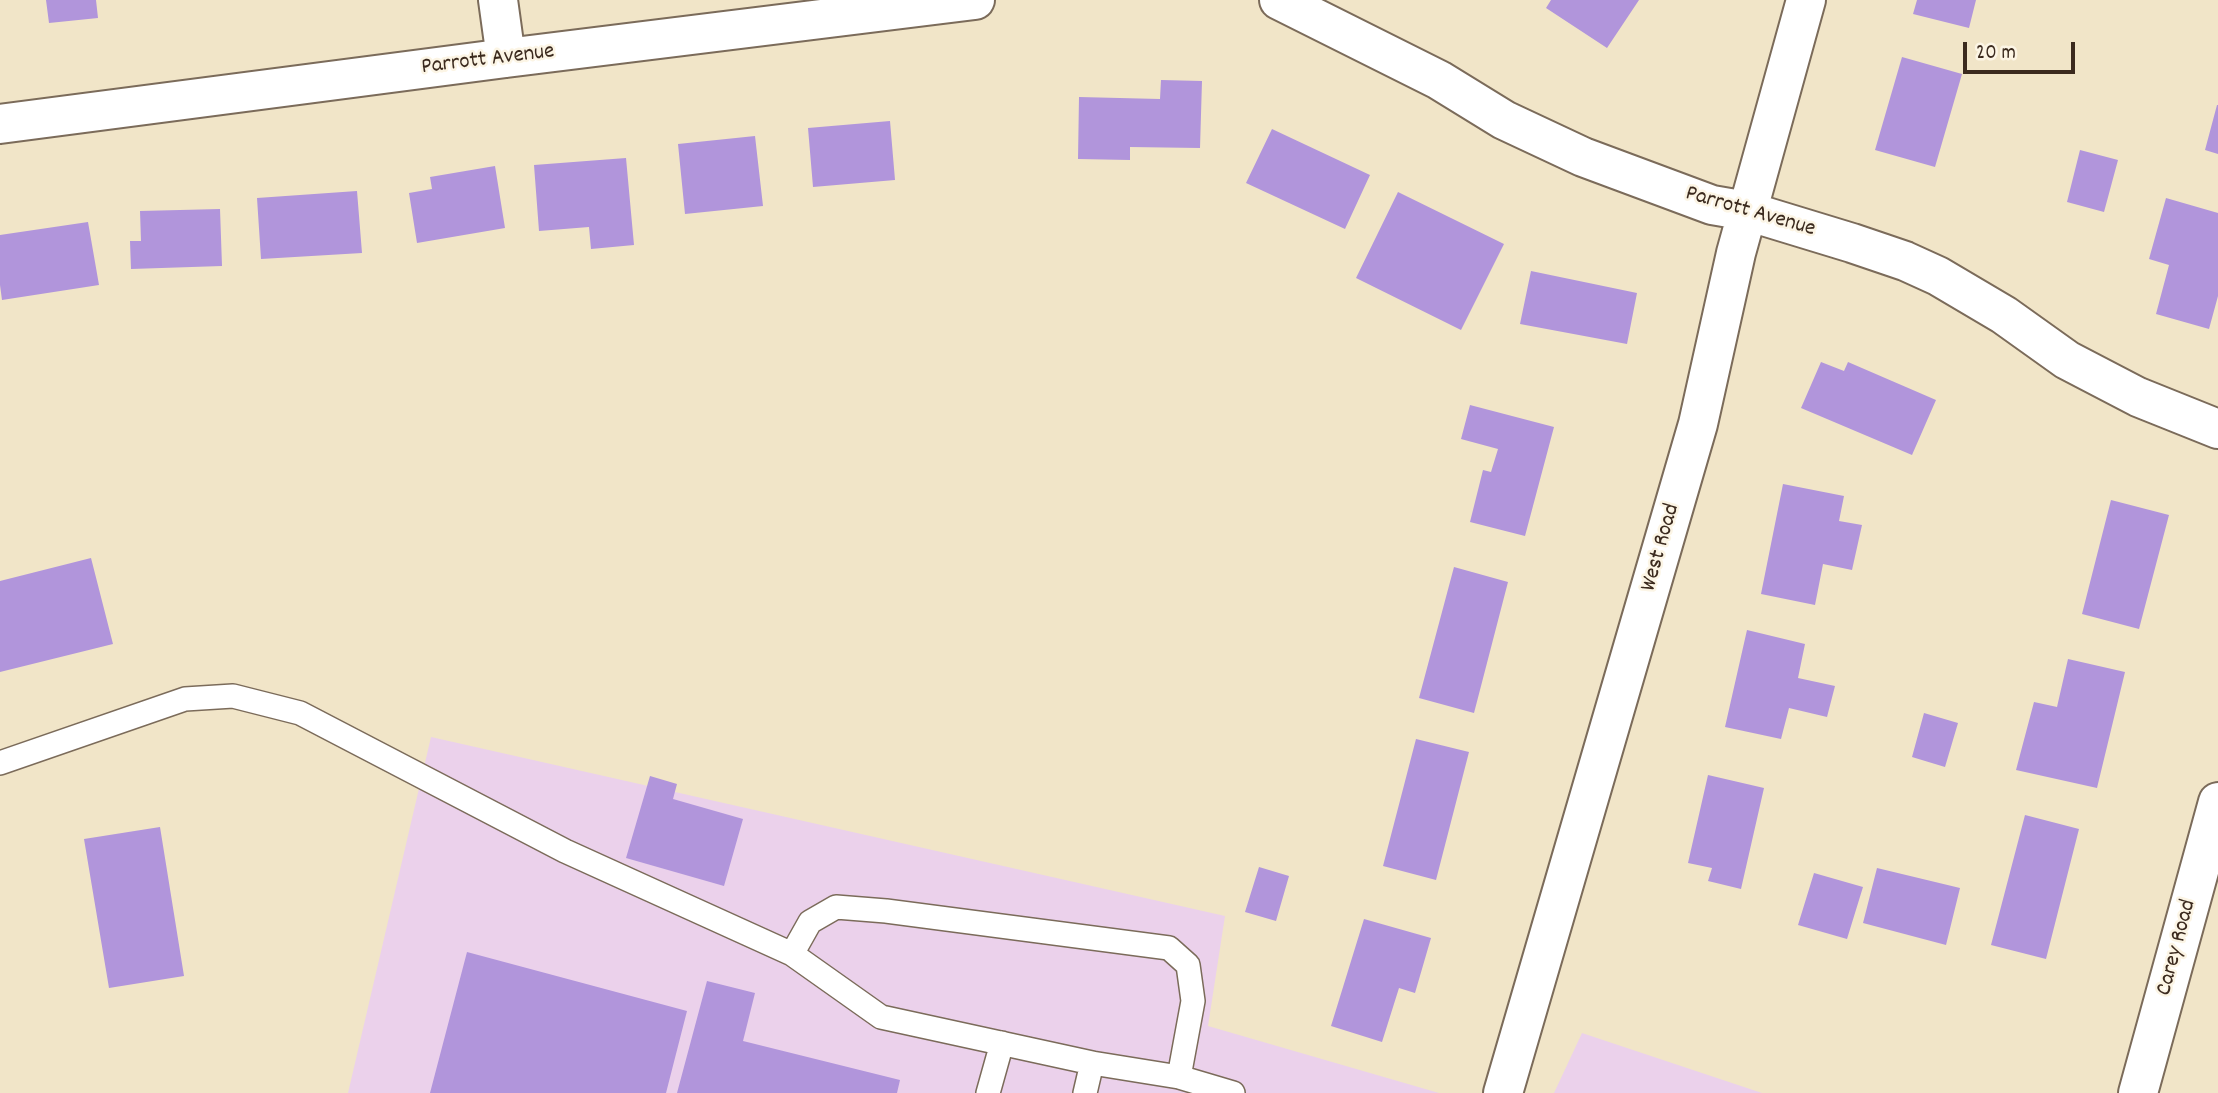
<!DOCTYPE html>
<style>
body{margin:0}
#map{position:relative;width:2218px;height:1093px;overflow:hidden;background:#f1e5c8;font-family:Dekko,sans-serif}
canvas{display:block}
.scale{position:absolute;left:1963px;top:42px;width:112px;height:32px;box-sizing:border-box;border:4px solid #3b2a1e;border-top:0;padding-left:9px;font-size:21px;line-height:24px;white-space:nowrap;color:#3b2a1e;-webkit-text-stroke:5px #fcf5e5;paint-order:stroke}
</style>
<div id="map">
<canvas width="2218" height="1093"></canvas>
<div class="scale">20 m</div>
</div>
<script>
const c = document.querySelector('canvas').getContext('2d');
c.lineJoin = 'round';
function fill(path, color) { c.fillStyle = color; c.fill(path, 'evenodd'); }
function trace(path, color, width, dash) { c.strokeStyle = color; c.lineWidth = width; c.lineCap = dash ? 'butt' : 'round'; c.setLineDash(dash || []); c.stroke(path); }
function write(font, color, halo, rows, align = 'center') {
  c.font = font + ' Dekko,sans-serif'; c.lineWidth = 5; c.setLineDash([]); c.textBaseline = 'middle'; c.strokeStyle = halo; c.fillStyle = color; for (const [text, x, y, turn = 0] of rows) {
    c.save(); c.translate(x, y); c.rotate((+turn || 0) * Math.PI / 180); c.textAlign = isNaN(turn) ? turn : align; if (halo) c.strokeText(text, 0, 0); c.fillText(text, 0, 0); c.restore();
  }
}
fill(new Path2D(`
 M 431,737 L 1225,916 L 1208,1026 L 1439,1093 L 348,1093 Z
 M 1582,1033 L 1762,1093 L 1554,1093 Z`), '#ebd1eb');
fill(new Path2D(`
 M 46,0 L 96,0 L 98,18 L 49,23 Z
 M 1551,0 L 1639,0 L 1607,48 L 1546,8 Z
 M 1917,0 L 1976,0 L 1969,28 L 1913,14 Z
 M 1902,57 L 1962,74 L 1935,167 L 1875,150 Z
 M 1161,80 L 1202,81 L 1200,148 L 1130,147 L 1130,160 L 1078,159 L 1079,97 L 1160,99 Z
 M 2217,105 L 2218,105 L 2218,154 L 2205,150 Z
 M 890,121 L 895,180 L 813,187 L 808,128 Z
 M 1272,129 L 1370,175 L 1345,229 L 1246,183 Z
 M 755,136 L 763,206 L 685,214 L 678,144 Z
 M 2080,150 L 2118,160 L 2104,212 L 2067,202 Z
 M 626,158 L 634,245 L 591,249 L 589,227 L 539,231 L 534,165 Z
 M 495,166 L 505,228 L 417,243 L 409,193 L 432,189 L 430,177 Z
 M 357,191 L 362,253 L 261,259 L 257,198 Z
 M 1398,192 L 1504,244 L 1461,330 L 1356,278 Z
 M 2166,198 L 2218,213 L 2218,296 L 2209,329 L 2156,314 L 2169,265 L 2149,259 Z
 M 220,209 L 222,266 L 131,269 L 130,241 L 141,241 L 140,211 Z
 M 88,222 L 99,285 L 2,300 L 0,285 L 0,235 Z
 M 1531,271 L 1637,293 L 1627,344 L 1520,324 Z
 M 1821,362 L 1844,371 L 1848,362 L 1936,400 L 1912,455 L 1801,408 Z
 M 1470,405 L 1554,427 L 1525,536 L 1470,522 L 1483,470 L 1491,472 L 1498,449 L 1461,439 Z
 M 1783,484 L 1844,496 L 1839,521 L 1862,525 L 1852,570 L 1823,564 L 1815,605 L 1761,594 Z
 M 2111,500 L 2169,515 L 2139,629 L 2082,614 Z
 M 91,558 L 113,644 L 0,672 L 0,581 Z
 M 1454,567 L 1508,582 L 1474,713 L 1419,698 Z
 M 1747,630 L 1805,644 L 1798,678 L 1835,686 L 1827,717 L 1789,708 L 1781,739 L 1725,727 Z
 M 2068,659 L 2125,672 L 2097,788 L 2016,770 L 2034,702 L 2057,707 Z
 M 1924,713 L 1958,723 L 1945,767 L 1912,757 Z
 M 1416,739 L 1469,752 L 1436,880 L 1383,866 Z
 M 1708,775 L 1764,788 L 1741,889 L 1708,881 L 1712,868 L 1688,863 Z
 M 650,776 L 677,784 L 673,799 L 743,819 L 724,886 L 626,858 Z
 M 2025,815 L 2079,829 L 2046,959 L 1991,945 Z
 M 160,827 L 184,976 L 109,988 L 84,839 Z
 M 1259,867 L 1289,876 L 1276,921 L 1245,912 Z
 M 1877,868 L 1960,888 L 1946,945 L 1863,923 Z
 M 1814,873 L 1863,887 L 1847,939 L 1798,925 Z
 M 1364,919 L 1431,938 L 1415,993 L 1399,988 L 1382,1042 L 1331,1026 Z
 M 467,952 L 687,1011 L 666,1093 L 430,1093 Z
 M 707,981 L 755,993 L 743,1041 L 900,1080 L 897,1093 L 677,1093 Z`), '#b195db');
const lane = new Path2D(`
 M 0,763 L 185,699 L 233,696 L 300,713 L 565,851 L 792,954 L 881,1017 L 1092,1063 L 1179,1077 L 1233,1093
 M 792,954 L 810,922 L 836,907 L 886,911 L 1169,948 L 1188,965 L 1193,1001 L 1179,1077
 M 988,1093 L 1002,1043
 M 1085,1093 L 1092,1063`);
const street = new Path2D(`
 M 498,0 L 506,58
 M 1279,0 L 1439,80 L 1504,120 L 1583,157 L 1712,205 L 1747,211 L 1852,243 L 1905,261 L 1938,276 L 2004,315 L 2067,360 L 2138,397 L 2218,429
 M 0,124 L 506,58 L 975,0
 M 1503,1093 L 1698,424 L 1736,253 L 1806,0`);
const secondary = new Path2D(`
 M 2138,1093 L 2218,802`);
trace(lane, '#7b6b5a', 26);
trace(street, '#7b6b5a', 42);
trace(secondary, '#7b6b5a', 42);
trace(lane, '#fff', 23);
trace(street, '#fff', 38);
trace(secondary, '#fff', 38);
write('23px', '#3b2a1e', '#fcf5e5', [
 ["Parrott Avenue",488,61,-7],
 ["Parrott Avenue",1750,213,16],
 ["West Road",1662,548,-74],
 ["Carey Road",2178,948,-75]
]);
</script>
